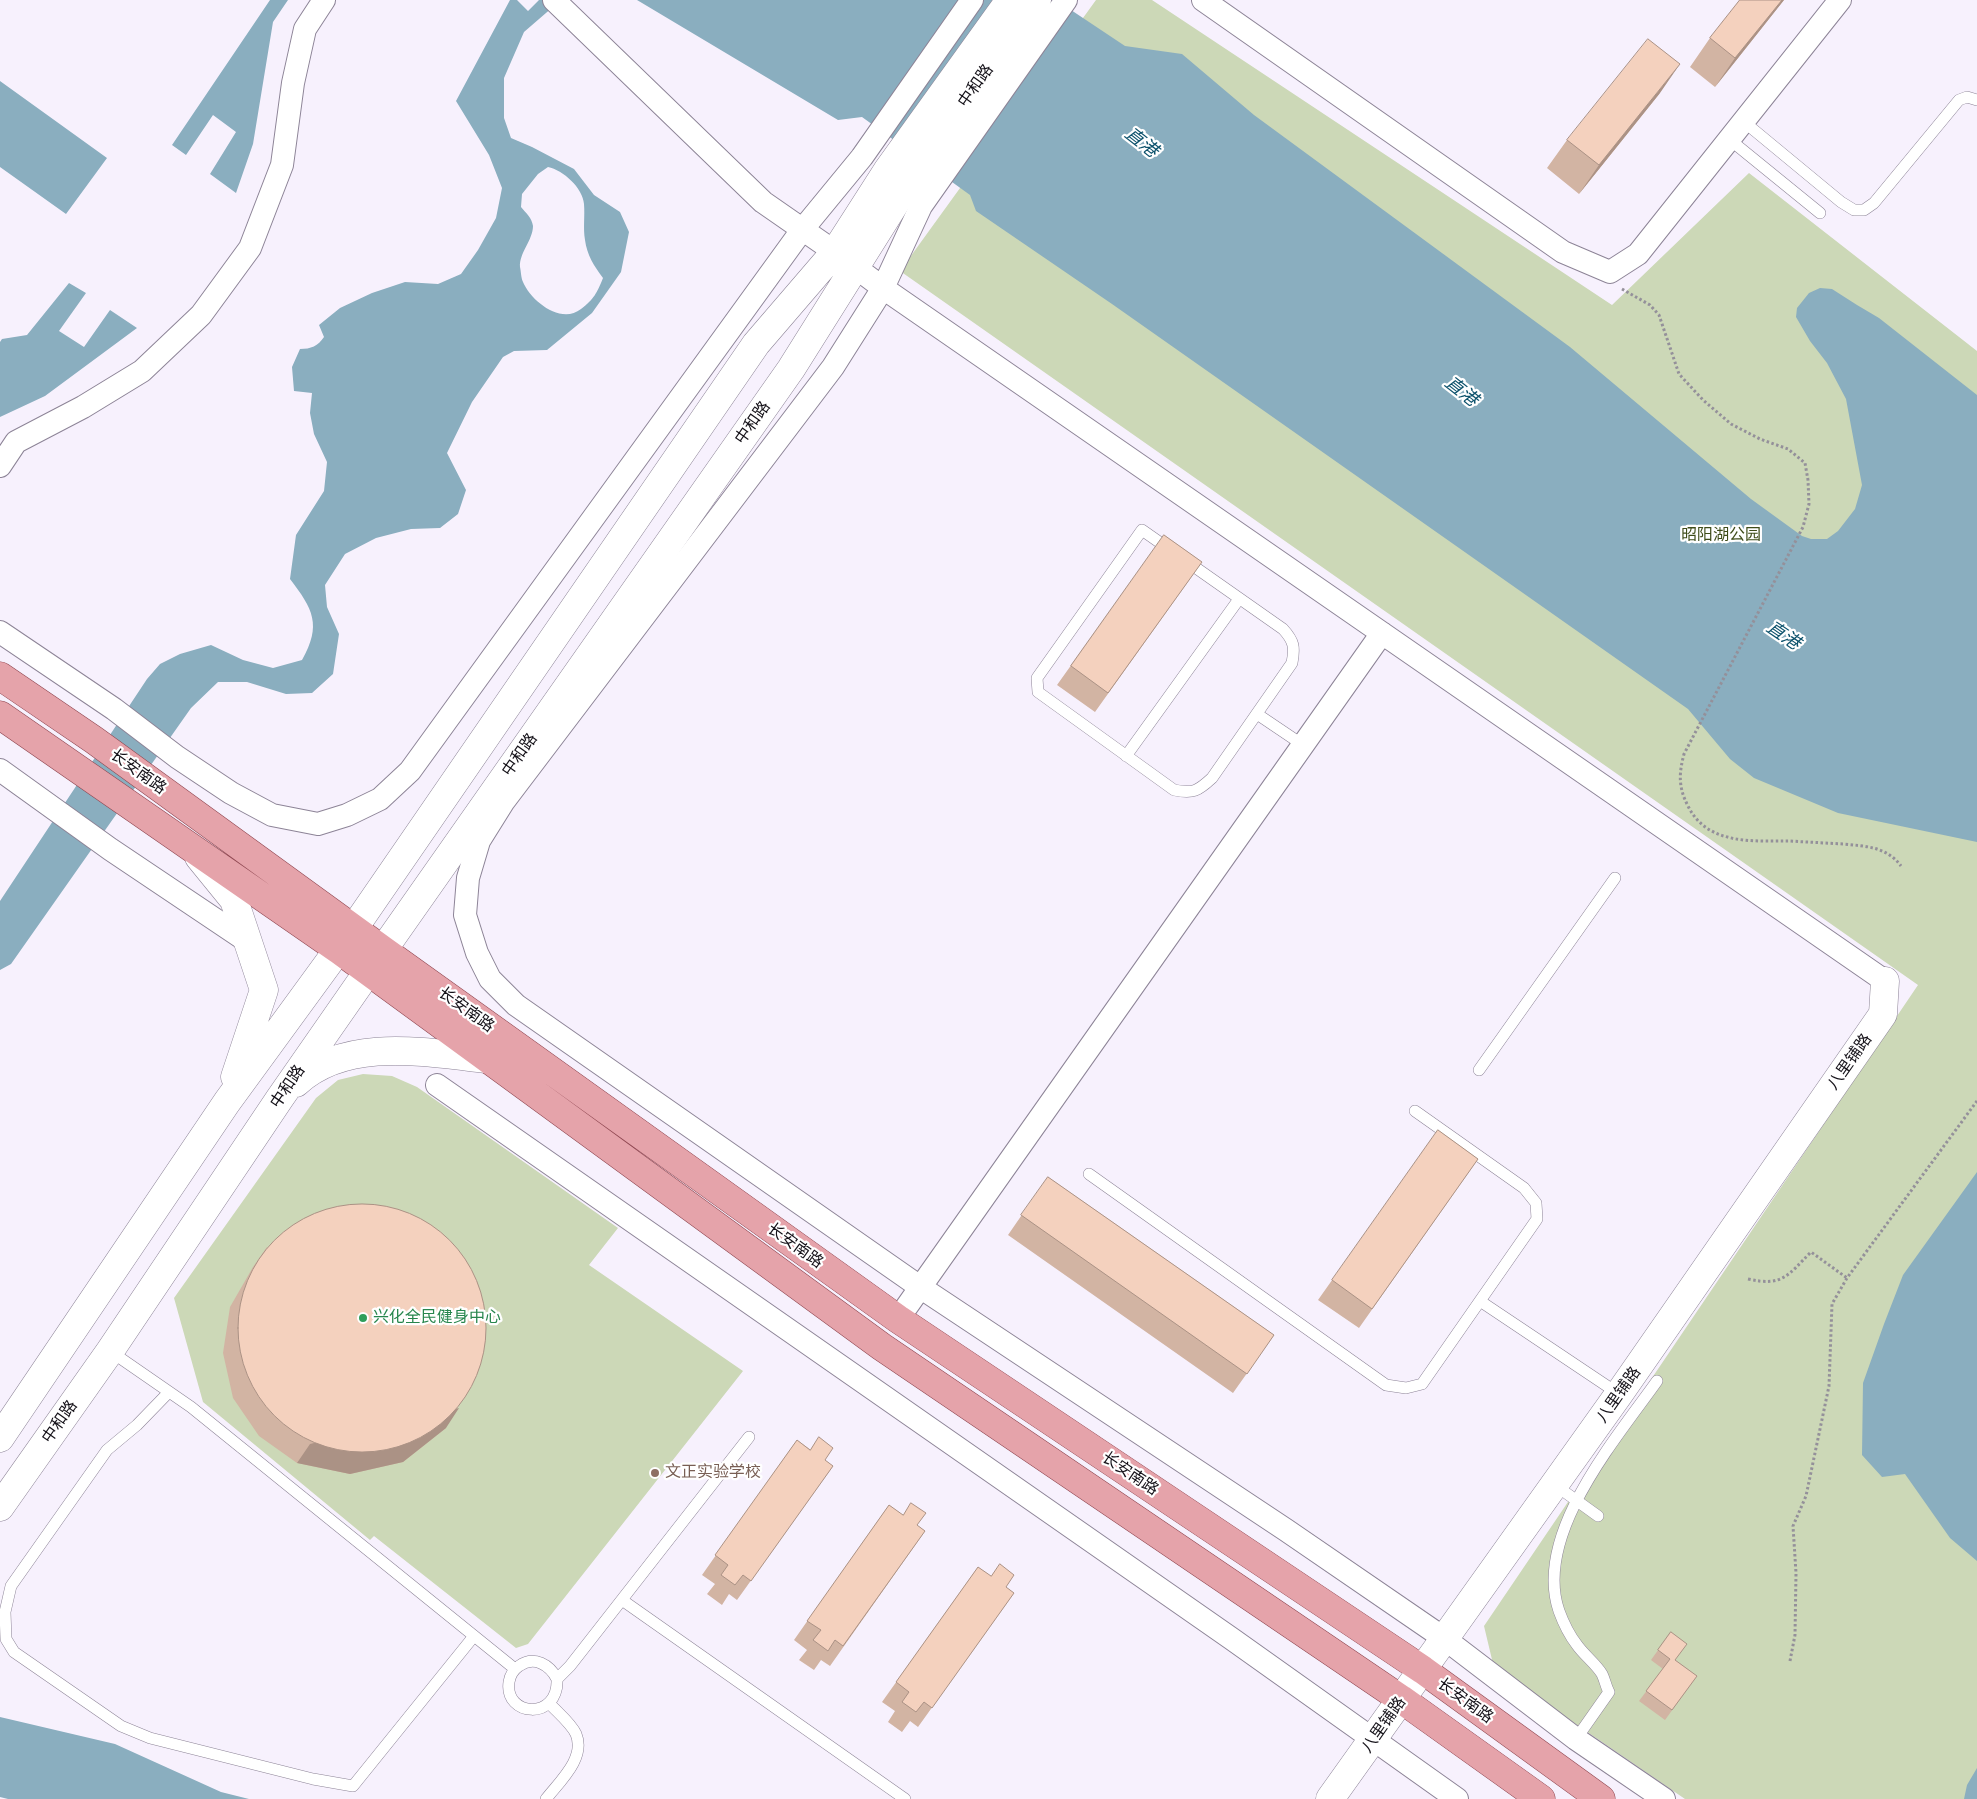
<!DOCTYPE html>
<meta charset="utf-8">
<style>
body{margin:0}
canvas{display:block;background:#f7f1fd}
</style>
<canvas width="1977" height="1799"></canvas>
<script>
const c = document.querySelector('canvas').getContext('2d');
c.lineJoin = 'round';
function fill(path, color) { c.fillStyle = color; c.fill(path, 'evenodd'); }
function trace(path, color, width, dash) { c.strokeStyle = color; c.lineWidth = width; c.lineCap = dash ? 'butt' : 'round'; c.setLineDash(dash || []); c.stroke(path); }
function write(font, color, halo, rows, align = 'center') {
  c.font = font + ' "Space Grotesk","Noto Sans SC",sans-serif'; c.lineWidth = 4.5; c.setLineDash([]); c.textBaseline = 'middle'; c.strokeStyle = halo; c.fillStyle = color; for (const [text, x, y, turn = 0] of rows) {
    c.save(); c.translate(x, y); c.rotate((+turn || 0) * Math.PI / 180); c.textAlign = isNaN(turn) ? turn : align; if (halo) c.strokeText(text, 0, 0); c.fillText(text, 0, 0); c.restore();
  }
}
fill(new Path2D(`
 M 1096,0 L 1152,0 L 1612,305 L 1749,173 L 1977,351 L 1977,1799 L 1685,1799 L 1494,1668 L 1484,1626 L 1918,985 L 900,271 Z
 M 363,1074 L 392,1076 L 417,1087 L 618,1228 L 589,1265 L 743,1371 L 528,1644 L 516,1648 L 374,1536 L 370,1540 L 203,1402 L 174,1298 L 316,1098 L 338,1080 Z`), '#ccd8b7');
fill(new Path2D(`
 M 270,0 L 288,0 L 273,22 L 253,144 L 236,193 L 210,174 L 236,132 L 213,115 L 186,155 L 172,145 Z
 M 510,0 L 517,0 L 528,11 L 539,0 L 561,0 L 524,32 L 504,78 L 504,118 L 511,138 L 532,147 L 574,169 L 594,195 L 620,212 L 629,232 L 621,272 L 592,313 L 547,350 L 514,351 L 503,357 L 472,402 L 447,453 L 466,490 L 458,514 L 440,528 L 411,529 L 376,538 L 345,554 L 325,585 L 327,607 L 339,634 L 333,674 L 312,693 L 286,694 L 247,682 L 218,682 L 191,708 L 11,964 L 0,970 L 0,901 L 147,679 L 160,664 L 180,654 L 211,645 L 243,660 L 273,668 L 302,660 C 322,625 313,609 290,579 L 296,535 L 324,491 L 327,462 L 314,434 L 310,413 L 312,393 L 294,391 L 292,367 L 300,349 C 311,349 318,346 324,337 L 319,325 L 340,308 L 372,293 L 405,282 L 438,284 L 461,274 L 478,250 L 496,218 L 502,188 L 489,155 L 456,101 ZM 548,167 C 563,170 583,188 584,204 C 585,216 583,228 585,240 C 587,255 594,266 603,278 C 597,293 594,299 581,309 C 561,325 531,301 523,282 C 521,278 521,271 520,267 C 519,253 533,240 533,226 C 532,218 526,213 521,207 L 522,194 L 538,174 Z
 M 637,0 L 1056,0 L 1125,46 L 1182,54 L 1254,115 L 1570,347 L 1751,499 L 1802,536 L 1811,539 L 1827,539 L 1838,531 L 1855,509 L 1862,485 L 1846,399 L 1827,363 L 1810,341 L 1796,317 L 1797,308 L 1809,293 L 1820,288 L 1832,289 L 1857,305 L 1879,318 L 1977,395 L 1977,842 L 1838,813 L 1754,778 L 1730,759 L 1688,709 L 1112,304 L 976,211 L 970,195 L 862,117 L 838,120 Z
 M 0,81 L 107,158 L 66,214 L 0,167 Z
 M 69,283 L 86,293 L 59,331 L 84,347 L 110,310 L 137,328 L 45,396 L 0,417 L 0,342 L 2,339 L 27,335 Z
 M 1977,1172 L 1977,1561 L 1950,1538 L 1905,1474 L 1882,1477 L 1862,1455 L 1863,1383 L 1884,1324 L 1903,1275 Z
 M 0,1717 L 115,1744 L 221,1792 L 249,1799 L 8,1799 L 0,1797 Z
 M 1977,1768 L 1977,1799 L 1964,1799 L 1967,1785 Z`), '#8aaebf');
const lane = new Path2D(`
 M 1743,121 L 1841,202 L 1854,210 L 1864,210 L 1874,203 L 1959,100 L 1967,97 L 1977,100
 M 1729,139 L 1820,213
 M 1142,530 L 1283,629 C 1294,641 1295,647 1292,663 L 1212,778 C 1198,791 1193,794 1174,790 L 1038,692 L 1037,678 Z
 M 1257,714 L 1303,745
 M 1126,756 L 1239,599
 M 1479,1070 L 1615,878
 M 1089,1174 L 1386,1385 L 1406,1388 L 1422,1384 L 1537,1219 L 1536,1203 L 1524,1188 L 1415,1111
 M 1480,1301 L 1619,1394
 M 110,1351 L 191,1407 L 515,1669
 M 169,1392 L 137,1425 L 107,1450 L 11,1586 L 5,1612 L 6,1639 L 14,1652 L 121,1726 L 150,1738 L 313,1779 L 353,1786 L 474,1636
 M 1555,1485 L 1598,1516
 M 622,1600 L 905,1799
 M 557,1679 C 550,1665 534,1655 519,1666 C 513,1670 510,1676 509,1682 C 504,1717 559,1721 557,1679 L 570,1666 L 749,1437
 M 1576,1739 L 1609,1692 C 1606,1687 1605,1680 1602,1674 C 1596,1664 1584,1655 1577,1645 C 1570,1636 1563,1622 1559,1611 C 1533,1535 1615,1440 1657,1381
 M 546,1799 C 560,1781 586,1758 576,1734 C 571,1723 557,1712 549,1703`);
const street = new Path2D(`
 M 554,0 L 763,202 L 835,252 L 883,288 L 1885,981
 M 1066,0 L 921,206 L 883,288 L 833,367 L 504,801 L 479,841 L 468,878 L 465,915 L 477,953 L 490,979 L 516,1005 L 920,1287 L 1286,1530 L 1445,1639 L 1576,1739 L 1664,1799
 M 1203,0 L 1563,252 L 1610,272 L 1638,254 L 1840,0
 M 0,466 L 16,442 L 83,407 L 142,371 L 201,315 L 250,248 L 282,165 L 293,83 L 305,29 L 324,0
 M 0,632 L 114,709 L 177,757 L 231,793 L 272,815 L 318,824 L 347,815 L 380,799 L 410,771 L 802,230 L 862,157 L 972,0
 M 0,770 L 110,849 L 250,943
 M 437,1085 L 1232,1639 L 1457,1799
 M 898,1319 L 1382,633`);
const secondary = new Path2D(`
 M 199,857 L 234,900 L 264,990 L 235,1077
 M 296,1083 C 346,1037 424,1052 486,1059
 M 0,1438 L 227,1102 L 354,928 L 756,344 L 835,252 L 887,171 L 1010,0
 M 0,1507 L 110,1351 L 280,1098 L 383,950 L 791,369 L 906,186 L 1037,0
 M 1330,1799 L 1619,1394 L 1883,1014 L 1885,981`);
const primary = new Path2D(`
 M 0,676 L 94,740 L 383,950 L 898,1319 L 1423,1670 L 1601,1799
 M 0,715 L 339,950 L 882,1347 L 1401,1699 L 1541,1799`);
trace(lane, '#8d8497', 12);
trace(street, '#8d8497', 24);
trace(secondary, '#8d8497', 29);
trace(primary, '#904852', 29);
trace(new Path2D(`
 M 1622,289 L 1650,305 L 1659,315 L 1679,374 L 1703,400 L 1731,424 L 1760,439 L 1788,449 L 1805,463 L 1808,480 L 1809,504 L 1803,527 L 1684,754 C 1679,773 1678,787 1688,806 C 1707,845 1752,841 1789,841 C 1807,842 1825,843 1843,844 C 1866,846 1887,847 1901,866
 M 1748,1279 C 1783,1287 1788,1275 1811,1252 L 1847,1278
 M 1790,1661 L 1795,1635 L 1796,1573 L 1793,1526 L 1806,1496 L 1829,1386 L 1832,1304 L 1847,1278 L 1977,1101`), '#94909a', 3, [2.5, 2.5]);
trace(lane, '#fff', 11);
trace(street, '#fff', 22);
trace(secondary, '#fff', 28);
trace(primary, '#e5a3aa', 28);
fill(new Path2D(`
 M 1740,0 L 1784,0 L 1715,87 L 1690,67 L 1710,38 Z
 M 1660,93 L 1579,194 L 1547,168 L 1567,140 Z
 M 1164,535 L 1202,562 L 1095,712 L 1057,685 Z
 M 1438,1130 L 1478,1159 L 1359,1328 L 1318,1300 Z
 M 1048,1177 L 1274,1335 L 1233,1393 L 1008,1235 Z
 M 267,1247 L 446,1428 L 403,1462 L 350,1474 L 297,1463 L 259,1436 L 233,1398 L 223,1353 L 230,1307 L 253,1267 Z
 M 797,1440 L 833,1466 L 737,1600 L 729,1594 L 722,1605 L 707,1594 L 715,1584 L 702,1575 Z
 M 889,1505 L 925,1531 L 830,1666 L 821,1660 L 814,1670 L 799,1660 L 807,1650 L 794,1640 Z
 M 978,1567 L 1014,1593 L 918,1727 L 910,1721 L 902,1732 L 888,1722 L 895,1711 L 882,1702 Z
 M 1671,1632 L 1675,1660 L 1697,1676 L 1665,1720 L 1639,1701 L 1663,1669 L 1651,1660 Z`), '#d2b4a3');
fill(new Path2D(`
 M 1782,0 L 1784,0 L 1715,87 L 1735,58 Z
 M 1680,64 L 1660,93 L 1579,194 L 1599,165 Z
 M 459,1408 L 446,1428 L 403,1462 L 350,1474 L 297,1463 L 310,1444 Z`), '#ab9285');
const building = new Path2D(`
 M 1740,0 L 1782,0 L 1735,58 L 1710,38 Z
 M 1648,39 L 1680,64 L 1599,165 L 1567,140 Z
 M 1164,535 L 1202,562 L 1108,693 L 1071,666 Z
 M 1438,1130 L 1478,1159 L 1372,1309 L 1332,1280 Z
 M 1048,1177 L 1274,1335 L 1247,1374 L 1021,1215 Z
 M238 1328a124 124 0 1 1 248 0a124 124 0 1 1-248 0Z
 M 819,1437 L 833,1448 L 825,1460 L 833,1466 L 751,1581 L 743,1575 L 735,1585 L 721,1575 L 728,1565 L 715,1555 L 797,1440 L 810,1450 Z
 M 911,1503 L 926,1513 L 917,1525 L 925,1531 L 843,1646 L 835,1640 L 828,1651 L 813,1640 L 821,1630 L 807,1621 L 889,1505 L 903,1515 Z
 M 1000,1564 L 1014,1575 L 1006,1587 L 1014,1593 L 932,1708 L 924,1702 L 916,1712 L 902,1702 L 909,1692 L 896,1682 L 978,1567 L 991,1576 Z
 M 1671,1632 L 1687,1644 L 1675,1660 L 1697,1676 L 1672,1710 L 1646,1691 L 1670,1659 L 1658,1650 Z`);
fill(building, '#f4d1be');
trace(building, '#ab9285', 1);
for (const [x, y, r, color] of [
 [363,1318,5,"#2e9e5b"],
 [655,1473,5,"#8d6e63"]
]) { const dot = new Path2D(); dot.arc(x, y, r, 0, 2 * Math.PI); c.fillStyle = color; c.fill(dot); trace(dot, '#fff', 2); }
write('16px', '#141118', '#fff', [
 ["中和路",976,86,-55],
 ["中和路",753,423,-55],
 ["中和路",520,755,-55],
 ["长安南路",138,772,36],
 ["长安南路",466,1010,36],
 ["八里铺路",1850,1062,-55],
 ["中和路",288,1087,-56],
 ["长安南路",795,1246,36],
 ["八里铺路",1619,1395,-55],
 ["中和路",60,1422,-55],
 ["长安南路",1130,1474,34],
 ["长安南路",1465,1701,36],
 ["八里铺路",1384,1725,-55]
]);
write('16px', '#3e4c19', '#fff', [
 ["昭阳湖公园",1721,536]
]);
write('16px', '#27864d', '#fff', [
 ["兴化全民健身中心",373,1318]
], 'left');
write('16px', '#785e54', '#fff', [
 ["文正实验学校",665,1473]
], 'left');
write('italic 18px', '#0d526c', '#fff', [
 ["直港",1141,143,38],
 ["直港",1461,392,38],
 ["直港",1783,636,34]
]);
</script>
